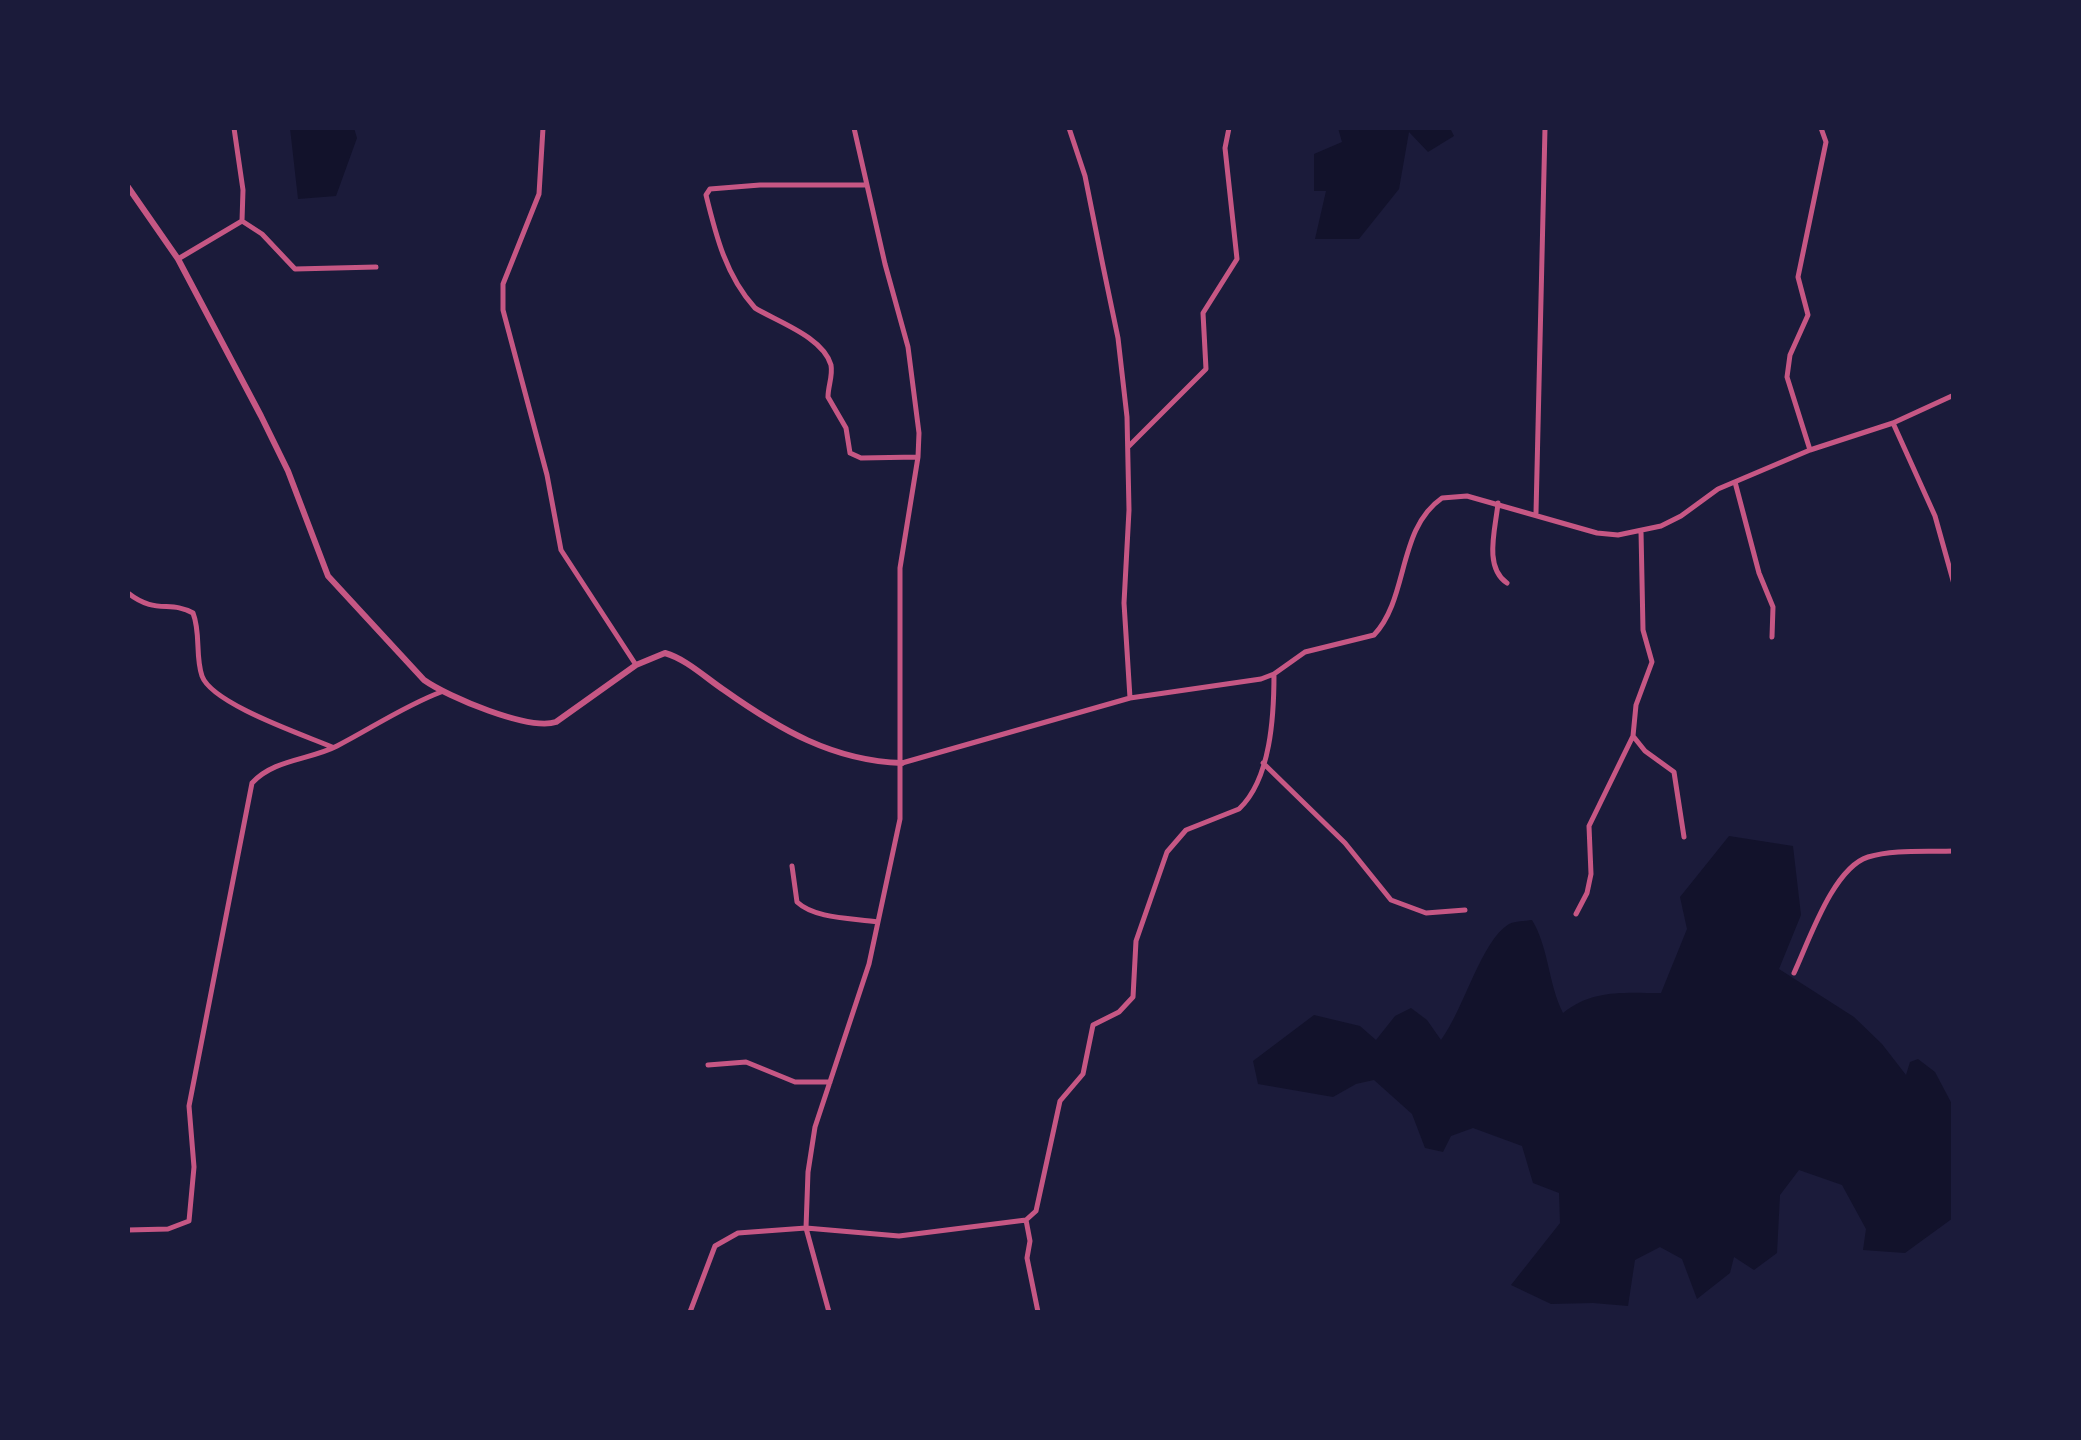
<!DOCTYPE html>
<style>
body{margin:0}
#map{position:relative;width:2081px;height:1440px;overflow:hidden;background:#1b1b3a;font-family:Montserrat,sans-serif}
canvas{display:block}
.frame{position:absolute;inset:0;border:130px solid #1b1b3a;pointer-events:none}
</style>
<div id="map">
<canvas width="2081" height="1440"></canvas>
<div class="frame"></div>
</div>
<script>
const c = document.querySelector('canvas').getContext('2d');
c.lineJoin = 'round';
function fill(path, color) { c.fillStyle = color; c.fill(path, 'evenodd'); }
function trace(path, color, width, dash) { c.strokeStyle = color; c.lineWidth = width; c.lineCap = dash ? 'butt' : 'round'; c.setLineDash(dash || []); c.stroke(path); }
fill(new Path2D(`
 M 290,128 L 354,128 L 357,138 L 336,196 L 298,199 Z
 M 1338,128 L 1450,128 L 1454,136 L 1428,152 L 1409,132 L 1399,189 L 1359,239 L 1315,239 L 1326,191 L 1314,191 L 1314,154 L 1342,142 Z
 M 1729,836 L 1793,846 L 1801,915 L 1779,969 L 1854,1017 L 1882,1044 L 1906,1075 L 1910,1062 L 1918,1059 L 1935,1072 L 1953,1106 L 1953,1218 L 1905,1253 L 1863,1250 L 1866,1229 L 1842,1185 L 1799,1170 L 1780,1195 L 1777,1253 L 1754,1270 L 1734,1257 L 1730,1273 L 1697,1299 L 1682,1259 L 1660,1247 L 1635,1260 L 1628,1306 L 1593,1303 L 1551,1304 L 1511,1285 L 1560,1223 L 1559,1193 L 1533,1183 L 1522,1146 L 1473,1128 L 1451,1136 L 1443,1152 L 1425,1148 L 1412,1114 L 1374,1080 L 1356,1084 L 1333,1097 L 1258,1084 L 1253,1061 L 1314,1015 L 1360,1026 L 1376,1040 L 1395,1016 L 1411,1008 L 1427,1020 L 1441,1040 C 1464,1009 1481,941 1509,924 C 1515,921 1525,921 1532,920 C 1549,948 1548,983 1563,1013 C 1593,989 1623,993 1661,993 L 1687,929 L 1680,897 Z`), '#12122b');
trace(new Path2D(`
 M 543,128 L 539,194 L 503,284 L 503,310 L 547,475 L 561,550 L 636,665
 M 1069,128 L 1085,176 L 1103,266 L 1118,338 L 1127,417 L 1129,510 L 1124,603 L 1130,698
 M 866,185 L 760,185 L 710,189 L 706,195 C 716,236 726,276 755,308 C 778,322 823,337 831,365 C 833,376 828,386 828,397 L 846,428 L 850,453 L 861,458 L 918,457
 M 242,221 L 262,234 L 295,269 L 376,267
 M 178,259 L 242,221 L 243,190 L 234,128
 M 1893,423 L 1935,516 L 1954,584
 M 1129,446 L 1206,369 L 1203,313 L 1237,259 L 1225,148 L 1229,128
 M 1810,450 L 1787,377 L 1790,355 L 1808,315 L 1798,277 L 1826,142 L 1821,128
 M 1735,482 L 1759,573 L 1773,607 L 1772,637
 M 1498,503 C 1496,527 1483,567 1507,583
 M 1536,513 L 1545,128
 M 128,593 C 156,615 170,600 193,613 C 201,633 195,656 202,676 C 212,704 304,735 332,747
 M 1633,736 L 1645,751 L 1674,772 L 1684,837
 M 902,763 L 1130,698 L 1261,679 L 1274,674 L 1305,652 L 1374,635 C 1409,598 1397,529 1442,498 L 1467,496 L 1597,533 L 1618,535 L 1661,526 L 1681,516 L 1718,489 L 1810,450 L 1893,423 L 1954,395
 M 1263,763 L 1345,843 L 1391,900 L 1426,913 L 1465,910
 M 792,866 L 797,902 C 815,919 853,918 878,922
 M 1576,914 L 1587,893 L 1591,874 L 1589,826 L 1633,736 L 1636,705 L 1652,662 L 1643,630 L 1641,531
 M 1794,973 C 1809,941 1833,868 1868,857 C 1893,849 1927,852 1954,851
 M 708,1065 L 746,1062 L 795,1082 L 830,1082
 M 1026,1220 L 1030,1241 L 1027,1258 L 1038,1312
 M 128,1230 L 168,1229 L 189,1221 L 194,1167 L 189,1106 L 252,783 C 274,759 310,760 337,746 C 372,728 404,706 441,692
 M 690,1312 L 715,1246 L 738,1233 L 806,1228 L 899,1236 L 1026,1220 L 1036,1211 L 1060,1101 L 1083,1074 L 1093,1025 L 1119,1012 L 1133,997 L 1136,941 L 1167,852 L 1186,830 L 1239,809 C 1271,779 1274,715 1274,674
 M 829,1312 L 806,1228 L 808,1172 L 815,1127 L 869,964 L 900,819 L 900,568 L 918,457 L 919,433 L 908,347 L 885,264 L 854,128`), '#c65784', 5);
trace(new Path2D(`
 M 128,187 L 178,259 L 261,416 L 288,471 L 328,576 L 424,680 C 448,697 529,731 556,722 L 636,665 L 665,653 C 686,659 706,678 724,690 C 779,729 833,761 902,763`), '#c65784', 6);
</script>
